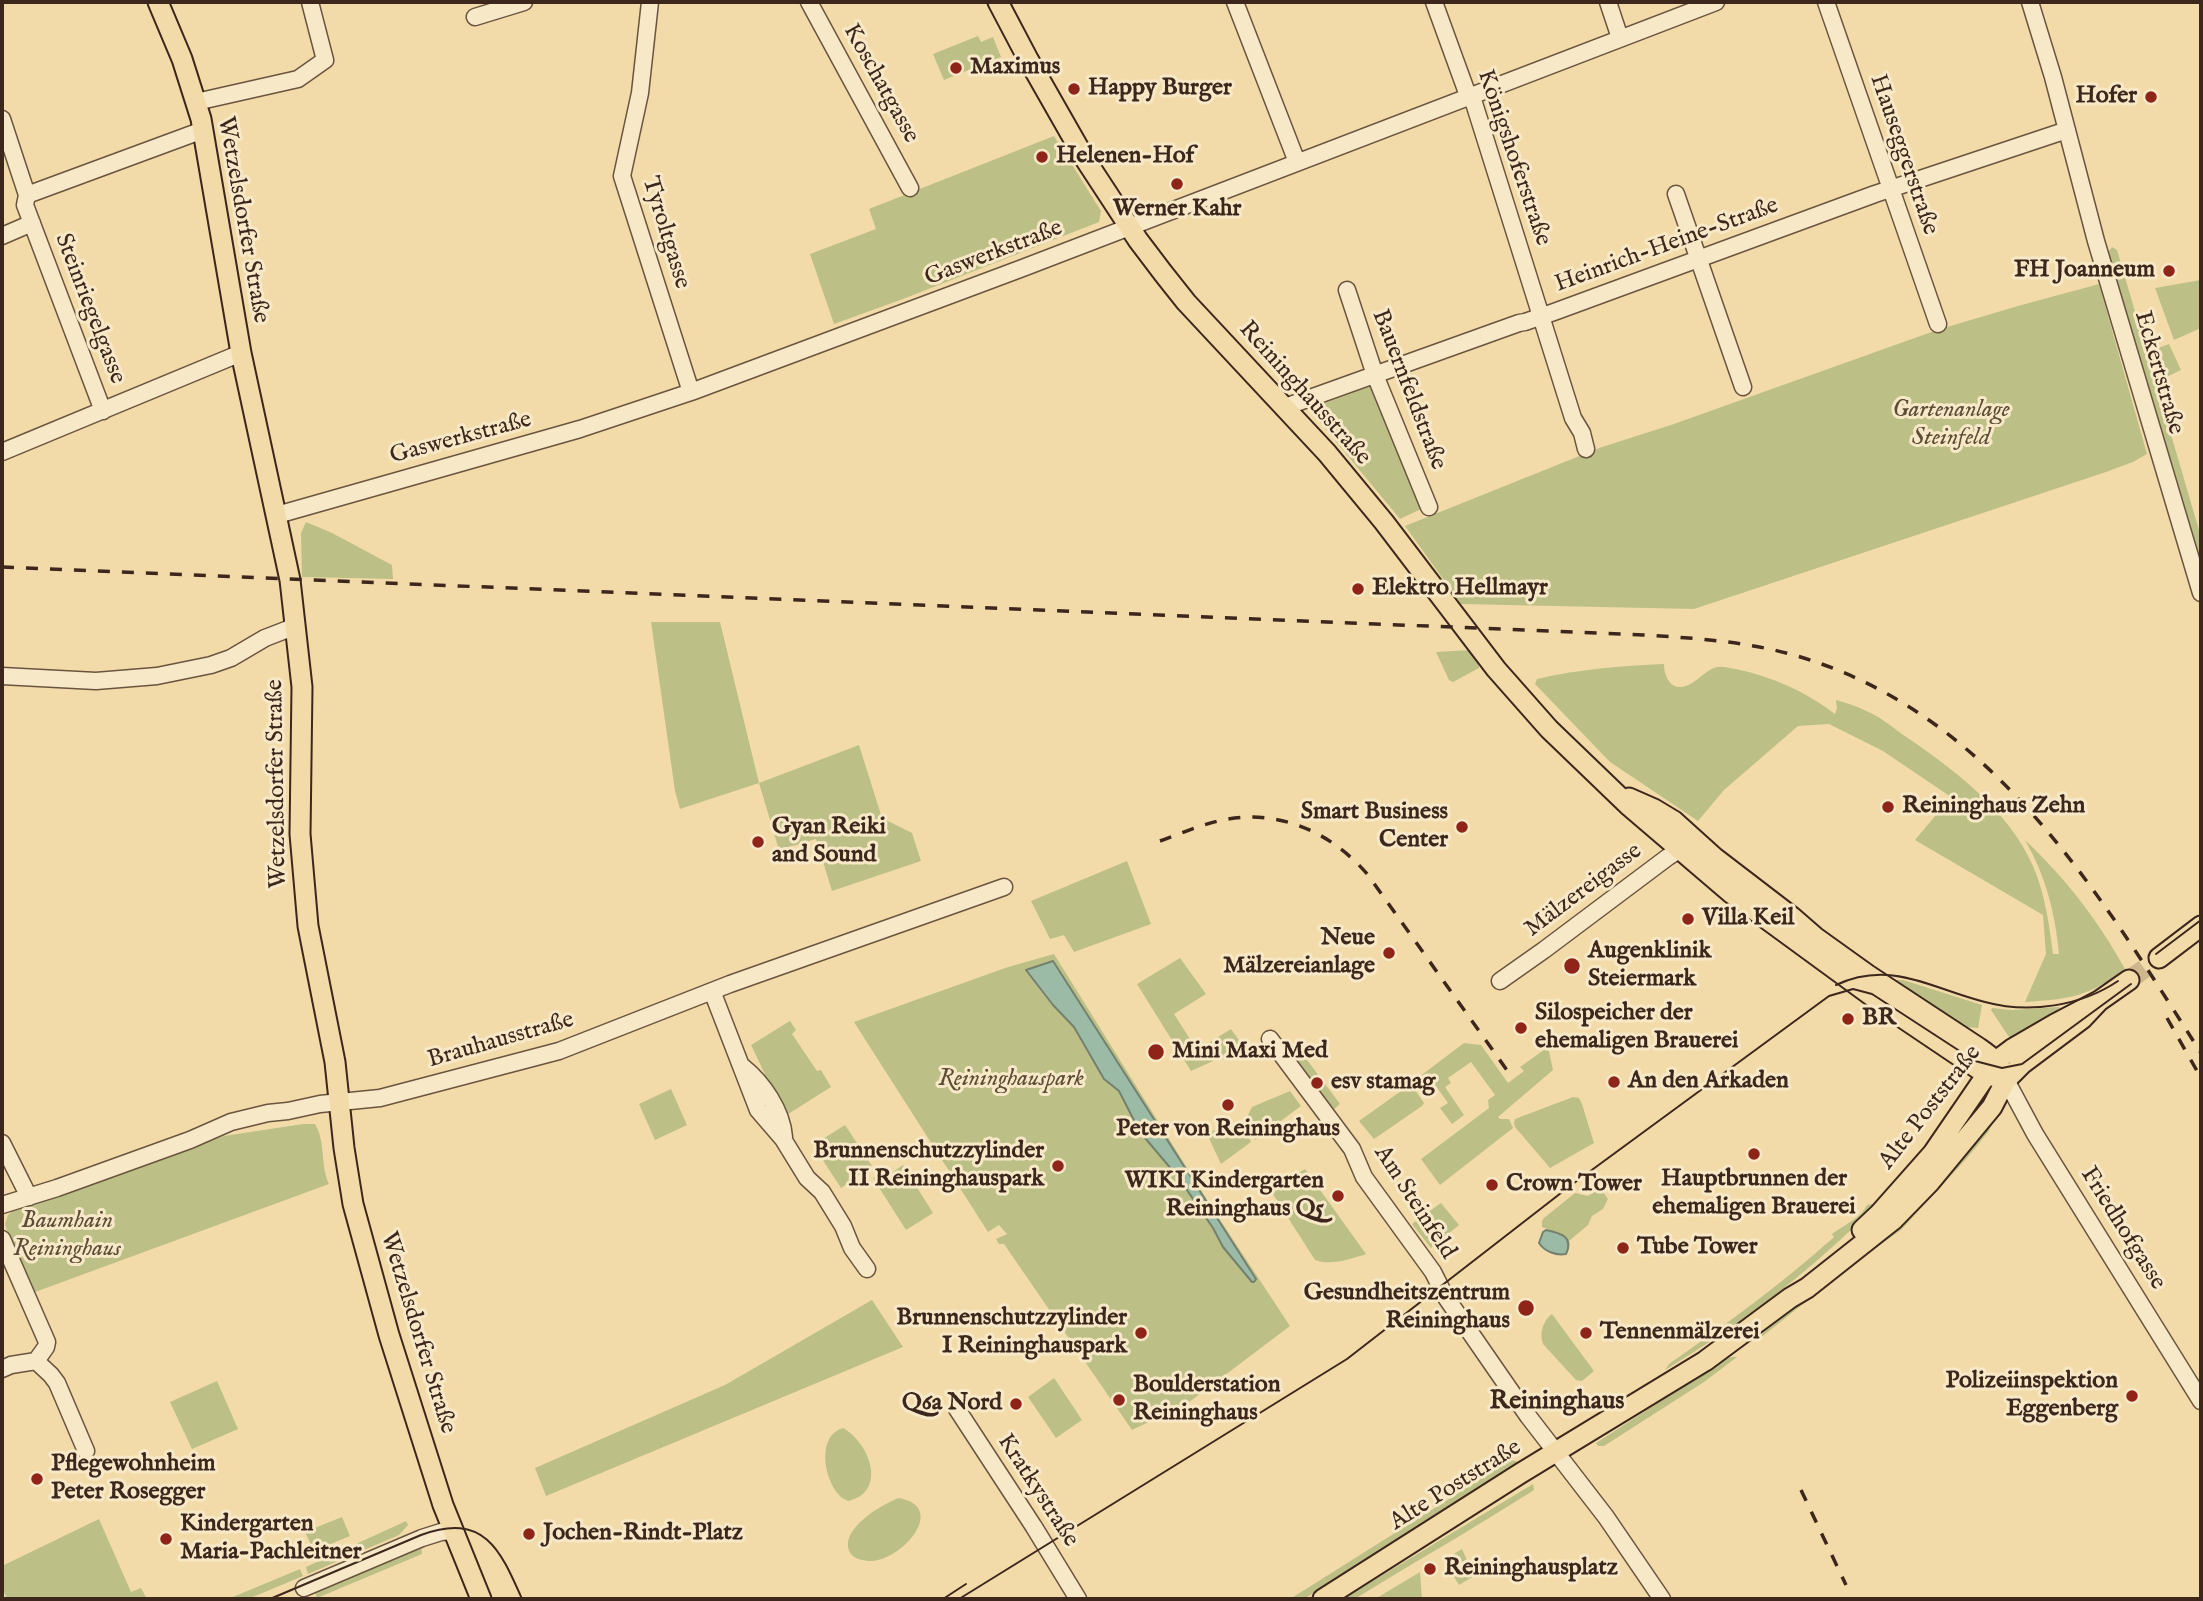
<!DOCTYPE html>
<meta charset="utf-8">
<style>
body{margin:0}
#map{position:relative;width:2203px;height:1601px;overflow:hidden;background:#f2dba9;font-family:"IM FELL English",serif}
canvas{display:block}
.frame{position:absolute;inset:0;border:4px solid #3d271c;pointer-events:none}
</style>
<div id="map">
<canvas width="2203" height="1601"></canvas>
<div class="frame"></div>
</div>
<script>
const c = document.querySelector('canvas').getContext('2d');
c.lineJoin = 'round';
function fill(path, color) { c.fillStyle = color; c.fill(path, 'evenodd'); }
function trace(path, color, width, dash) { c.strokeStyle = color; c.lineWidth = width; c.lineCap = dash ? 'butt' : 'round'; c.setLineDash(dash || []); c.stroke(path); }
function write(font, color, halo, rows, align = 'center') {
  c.font = font + ' "IM FELL English",serif'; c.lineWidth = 6; c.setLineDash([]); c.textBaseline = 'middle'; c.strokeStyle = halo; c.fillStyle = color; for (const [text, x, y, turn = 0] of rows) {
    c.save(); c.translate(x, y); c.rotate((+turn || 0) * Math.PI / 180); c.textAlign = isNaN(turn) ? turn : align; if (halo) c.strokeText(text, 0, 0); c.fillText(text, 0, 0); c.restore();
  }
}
fill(new Path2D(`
 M 978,36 L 981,42 L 993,37 L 1001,57 L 944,80 L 933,54 Z
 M 1054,136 L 1101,211 L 1099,222 L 903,299 L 834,324 L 810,254 L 876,229 L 869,209 Z
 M 2112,247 L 2117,250 L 2201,537 L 2201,578 L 2110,265 L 2109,251 Z
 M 2201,280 L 2201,328 L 2174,340 L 2155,288 Z
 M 2099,284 L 2147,454 L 2133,462 L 2106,472 L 1694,609 L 1461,604 L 1405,526 L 1602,447 L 1671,425 L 1937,330 L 2018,306 Z
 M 2169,344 L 2181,370 L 2162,379 L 2153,350 Z
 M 1372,386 L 1421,509 L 1400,519 L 1309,409 Z
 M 306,522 L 332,533 L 392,565 L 393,579 L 302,577 L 301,533 Z
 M 651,622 L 720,622 L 759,783 L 859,745 L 882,818 L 912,833 L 921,861 L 832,891 L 816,839 L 779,850 L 759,783 L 680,809 L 675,791 Z
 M 1471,650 L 1479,662 L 1479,668 L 1453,682 L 1449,680 L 1436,652 Z
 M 1664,664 C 1664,674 1669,688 1681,687 C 1694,686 1703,672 1714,668 C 1721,665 1729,668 1736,669 C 1773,677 1805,691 1835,714 L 1837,708 L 1836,700 C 1846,703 1857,706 1866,711 C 1879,716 1891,726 1902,734 C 1952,768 2008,809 2033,866 C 2045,894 2049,924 2053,954 L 2059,954 C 2055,912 2046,877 2025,840 C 2066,879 2098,920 2125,969 C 2088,997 2070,999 2025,1002 L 2046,954 L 2043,915 L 1915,840 L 1951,797 L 1883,751 L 1829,724 L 1798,726 L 1724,790 L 1698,821 L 1610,762 L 1535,684 L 1537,679 C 1579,669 1621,666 1664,664 Z
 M 1127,861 L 1151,924 L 1074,952 L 1064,935 L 1050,939 L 1031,901 Z
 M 1054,954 L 1207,1200 L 1290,1326 L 1188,1403 L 1132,1430 L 1004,1244 L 999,1244 L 996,1239 L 1007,1234 L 999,1225 L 988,1232 L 854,1022 L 1008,967 Z
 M 1180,958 L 1206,994 L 1174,1014 L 1197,1050 L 1231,1029 L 1246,1050 L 1224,1060 L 1222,1057 L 1191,1071 L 1137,984 Z
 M 1893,980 L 1903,980 L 1982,1005 L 1978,1028 L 1965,1027 Z
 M 2059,1007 L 2060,1008 L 2011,1040 L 1991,1010 L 1992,1008 L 2012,1010 Z
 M 790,1021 L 796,1030 L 792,1034 L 817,1071 L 821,1070 L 831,1087 L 785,1116 L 751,1045 Z
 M 1464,1043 L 1481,1045 L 1508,1083 L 1524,1071 L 1520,1067 L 1548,1047 L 1553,1070 L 1498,1117 L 1500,1119 L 1509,1119 L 1513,1128 L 1440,1185 L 1421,1159 L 1489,1108 L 1488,1100 L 1495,1095 L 1471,1062 L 1448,1078 L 1451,1083 L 1445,1087 L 1464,1115 L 1452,1124 L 1440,1108 L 1448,1103 L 1428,1075 L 1421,1080 L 1419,1077 Z
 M 1304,1056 L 1340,1104 L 1333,1110 L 1294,1062 Z
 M 1411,1084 L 1424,1103 L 1422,1106 L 1374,1139 L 1359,1121 Z
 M 671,1089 L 687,1125 L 655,1140 L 639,1104 Z
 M 1290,1091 L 1301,1106 L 1255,1140 L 1246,1119 L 1252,1107 Z
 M 1573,1097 L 1579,1098 L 1582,1104 L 1594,1143 L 1550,1168 L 1515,1127 L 1514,1123 L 1515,1119 Z
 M 1993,1120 L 1989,1131 L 1968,1157 L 1901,1230 L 1857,1261 L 1759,1339 L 1767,1326 Z
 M 1242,1123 L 1251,1142 L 1221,1164 L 1207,1134 L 1223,1126 Z
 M 303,1124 L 315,1124 C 326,1142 320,1165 329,1184 L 27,1295 L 5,1224 L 8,1215 L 13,1211 L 224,1136 Z
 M 845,1125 L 872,1166 L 841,1188 L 813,1145 Z
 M 903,1165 L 933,1213 L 906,1230 L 873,1178 L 884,1171 L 887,1176 Z
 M 1305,1169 L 1366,1254 C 1351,1259 1330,1266 1315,1260 L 1271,1191 Z
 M 1600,1188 L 1608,1199 L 1603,1209 L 1592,1216 L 1588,1225 L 1569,1241 L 1561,1234 L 1542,1227 L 1542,1221 L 1544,1218 L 1575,1193 L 1588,1196 Z
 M 1441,1203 L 1459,1225 L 1431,1248 L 1412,1224 Z
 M 1872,1204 L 1875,1206 C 1815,1268 1739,1326 1665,1370 L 1669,1364 C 1726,1324 1782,1284 1834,1237 L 1832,1234 C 1844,1225 1861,1218 1867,1205 Z
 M 872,1300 L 903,1347 L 546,1496 L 535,1468 L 725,1385 Z
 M 1552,1314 L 1594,1371 L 1582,1381 L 1576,1380 L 1543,1344 C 1539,1333 1543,1321 1552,1314 Z
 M 1732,1357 L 1737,1357 L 1704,1382 L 1604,1446 L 1598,1446 L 1596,1443 L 1726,1359 Z
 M 1054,1378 L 1082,1420 L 1056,1438 L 1028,1397 Z
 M 217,1381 L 238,1429 L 192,1449 L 170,1402 Z
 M 843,1428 C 870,1443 888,1492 848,1501 C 845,1499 841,1498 839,1495 C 823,1478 817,1435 843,1428 Z
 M 1511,1460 L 1518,1462 L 1304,1599 L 1290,1599 Z
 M 1533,1484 L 1534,1490 C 1475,1528 1414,1562 1355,1599 L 1343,1599 Z
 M 899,1498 C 948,1507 903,1560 871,1561 C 864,1561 855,1559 851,1554 C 836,1531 882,1504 899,1498 Z
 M 342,1517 L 350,1536 L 314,1551 L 305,1532 Z
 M 99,1519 L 131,1592 L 141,1588 L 147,1599 L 7,1599 L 2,1587 L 2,1566 Z
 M 406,1521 L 408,1525 L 399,1535 L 308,1574 L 306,1567 Z
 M 421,1546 L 422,1554 L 317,1598 L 315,1592 L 319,1589 Z
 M 1462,1549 L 1474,1576 L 1459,1585 L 1444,1560 Z
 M 300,1569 L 303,1576 L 248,1599 L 228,1599 Z
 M 1420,1572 L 1422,1599 L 1375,1599 Z`), '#bcc086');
const water = new Path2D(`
 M 1053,961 L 1256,1279 L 1254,1282 L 1252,1282 L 1223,1247 L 1213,1228 L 1178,1177 L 1140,1132 L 1119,1091 L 1104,1079 L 1074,1027 L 1053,1005 L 1026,970 Z
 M 1546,1230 C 1561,1233 1574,1237 1566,1254 C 1556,1256 1544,1251 1539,1243 L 1543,1232 Z`);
fill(water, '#9bbba6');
trace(water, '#75806f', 2);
trace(new Path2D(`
 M 2129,980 L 2159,958`), '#ceb78d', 19, [19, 10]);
const minor = new Path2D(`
 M 650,2 L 640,93 L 622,176 L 691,392
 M 809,2 L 910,188
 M 1235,2 L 1297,162
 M 1434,2 L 1466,90 L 1474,103 L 1573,418 L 1582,433 L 1586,449
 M 1608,2 L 1620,38
 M 1826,2 L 1938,324
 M 2030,2 L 2053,77 L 2096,241 L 2201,593
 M 475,17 L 524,2
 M 196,102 L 298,79 L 325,60 L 310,2
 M 2,119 L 27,195
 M 1676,194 L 1743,387
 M 2,236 L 32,223
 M 1347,290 L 1375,375 L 1429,507
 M 1285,407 L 1519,323 L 1525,322 L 1554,312 L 1875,194 L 2067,130
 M 103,411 L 25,205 L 27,195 L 203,130
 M 2,452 L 241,353
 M 277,515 L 580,429 L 691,392 L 1020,269 L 1716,2
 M 2,676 L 96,681 L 157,676 L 211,665 L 231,658 L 265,638 L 296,626
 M 1500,981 L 1544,950 L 1668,857 L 1687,845
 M 712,991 L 758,1110 L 783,1139 L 807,1178 L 822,1192 L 843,1226 L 852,1248 L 867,1269
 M 1270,1039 L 1352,1149 L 1364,1177 L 1433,1272 L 1445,1296 L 1528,1416 L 1606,1517 L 1662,1599
 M 743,1067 C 763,1083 782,1111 784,1137
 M 2006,1080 L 2035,1134 L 2201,1401
 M 2,1143 L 29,1197
 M 2,1205 L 57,1188 L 190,1140 L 231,1122 L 268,1113 L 288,1111 L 320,1104 L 380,1098 L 559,1051 L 730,984 L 1004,887
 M 2,1239 L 47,1342 L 46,1347 L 36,1361
 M 36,1361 L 51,1375 L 57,1383 L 86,1451
 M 2,1369 L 11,1365 L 36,1361
 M 957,1409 L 1034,1527 L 1078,1599
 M 304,1588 L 422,1538 L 441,1532 L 452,1531`);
const major = new Path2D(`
 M 158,2 L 182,59 L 201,119 L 241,353 L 290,580 L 302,687 L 300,834 L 308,926 L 335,1062 L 344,1148 L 353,1204 L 389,1335 L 443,1505 L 481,1599
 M 998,2 L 1028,59 L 1085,159 L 1138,240 L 1163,273 L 1186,302 L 1327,453 L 1384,522 L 1496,669 L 1549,729 L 1628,805 L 1731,893 L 1891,1010 L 1986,1074 L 2006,1080
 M 1629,798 L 1654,809 L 1674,821 L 1715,858 L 1792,917 L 1815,937 L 1868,975 L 1979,1048 C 1992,1057 2001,1064 2006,1080
 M 2159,958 L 2201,926
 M 1862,1230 L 1879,1214 L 1933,1153 L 1996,1061 L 2012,1049 L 2055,1024 L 2099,1001 L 2129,980
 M 1323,1599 L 1521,1473 L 1705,1361 L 1790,1298 L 1807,1288 L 1893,1220 L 1930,1182 L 1992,1107 L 2006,1080 L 2022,1064 L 2082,1019 L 2099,1001`);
trace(minor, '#6a543f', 19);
trace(major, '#3d271c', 23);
trace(minor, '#f7e8c7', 16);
trace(major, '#f2dba9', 19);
trace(new Path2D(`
 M 2156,954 L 2201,920
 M 1836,985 C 1891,959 1932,989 1985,1002 C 2029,1014 2081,1006 2118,981
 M 270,1599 L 421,1535 C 484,1512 500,1549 522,1599
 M 943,1599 L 966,1584
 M 959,1599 L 1347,1359 L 1570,1186 L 1829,996 L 1853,989 L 1872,994 L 1975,1061 L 2002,1068 L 2022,1064 L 2131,984`), '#3d271c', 2);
trace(new Path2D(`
 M 2,567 L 1643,635 C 1693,638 1742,641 1790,654 C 1990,709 2097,890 2201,1053
 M 1160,841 C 1182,833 1204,823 1228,819 C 1283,810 1333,834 1368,875 L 1509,1073
 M 2167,1018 L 2201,1078
 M 1801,1490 L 1846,1585`), '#3d271c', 3.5, [12, 12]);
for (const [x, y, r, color] of [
 [956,68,7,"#8f2418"],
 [1074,89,7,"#8f2418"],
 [2151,97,7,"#8f2418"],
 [1042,157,7,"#8f2418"],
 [1177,184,7,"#8f2418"],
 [2169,271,7,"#8f2418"],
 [1358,589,7,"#8f2418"],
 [1888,807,7,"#8f2418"],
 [1462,827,7,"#8f2418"],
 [758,842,7,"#8f2418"],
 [1688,919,7,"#8f2418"],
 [1389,953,7,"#8f2418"],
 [1572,966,9,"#8f2418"],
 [1848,1019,7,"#8f2418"],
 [1521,1028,7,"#8f2418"],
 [1156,1052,9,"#8f2418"],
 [1614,1082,7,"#8f2418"],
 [1317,1083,7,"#8f2418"],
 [1228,1105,7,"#8f2418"],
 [1754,1154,7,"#8f2418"],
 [1058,1166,7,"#8f2418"],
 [1492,1185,7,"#8f2418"],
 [1338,1196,7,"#8f2418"],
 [1623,1248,7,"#8f2418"],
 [1526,1308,9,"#8f2418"],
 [1141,1333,7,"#8f2418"],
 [1586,1333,7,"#8f2418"],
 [2132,1396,7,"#8f2418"],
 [1119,1400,7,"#8f2418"],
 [1016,1404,7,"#8f2418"],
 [37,1479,7,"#8f2418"],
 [529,1534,7,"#8f2418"],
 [166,1539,7,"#8f2418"],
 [1430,1569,7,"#8f2418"]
]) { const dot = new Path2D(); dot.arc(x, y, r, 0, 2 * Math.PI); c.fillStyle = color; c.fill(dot); trace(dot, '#f7e8c7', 2.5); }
write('bold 24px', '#3d271c', '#f7e8c7', [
 ["Maximus",970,68],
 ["Happy Burger",1088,89],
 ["Hofer",2137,97,"right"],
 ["Helenen-Hof",1056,157],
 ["Werner Kahr",1177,210,"center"],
 ["FH Joanneum",2155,271,"right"],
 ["Elektro Hellmayr",1372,589],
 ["Reininghaus Zehn",1902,807],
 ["Smart Business",1448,813,"right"],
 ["Center",1448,841,"right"],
 ["Gyan Reiki",772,828],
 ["and Sound",772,856],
 ["Villa Keil",1702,919],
 ["Neue",1375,939,"right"],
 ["Mälzereianlage",1375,967,"right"],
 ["Augenklinik",1588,952],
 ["Steiermark",1588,980],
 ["Silospeicher der",1535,1014],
 ["ehemaligen Brauerei",1535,1042],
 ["BR",1862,1019],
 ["Mini Maxi Med",1172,1052],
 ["An den Arkaden",1628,1082],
 ["esv stamag",1331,1083],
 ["Peter von Reininghaus",1228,1130,"center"],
 ["Brunnenschutzzylinder",1044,1152,"right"],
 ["II Reininghauspark",1044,1180,"right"],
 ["Hauptbrunnen der",1754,1180,"center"],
 ["ehemaligen Brauerei",1754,1208,"center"],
 ["WIKI Kindergarten",1324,1182,"right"],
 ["Reininghaus Q5",1324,1210,"right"],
 ["Crown Tower",1506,1185],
 ["Tube Tower",1637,1248],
 ["Gesundheitszentrum",1510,1294,"right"],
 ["Reininghaus",1510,1322,"right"],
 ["Brunnenschutzzylinder",1127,1319,"right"],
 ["I Reininghauspark",1127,1347,"right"],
 ["Tennenmälzerei",1600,1333],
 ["Polizeiinspektion",2118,1382,"right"],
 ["Eggenberg",2118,1410,"right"],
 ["Boulderstation",1133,1386],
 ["Reininghaus",1133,1414],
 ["Q6a Nord",1002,1404,"right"],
 ["Pflegewohnheim",51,1465],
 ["Peter Rosegger",51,1493],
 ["Kindergarten",180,1525],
 ["Maria-Pachleitner",180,1553],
 ["Jochen-Rindt-Platz",543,1534],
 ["Reininghausplatz",1444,1569]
], 'left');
write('24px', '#3d271c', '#f7e8c7', [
 ["Koschatgasse",880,84,61],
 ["Hauseggerstraße",1903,155,71],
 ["Königshoferstraße",1513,158,71],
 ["Wetzelsdorfer Straße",242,220,80],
 ["Tyroltgasse",665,233,73],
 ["Heinrich-Heine-Straße",1667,246,-20],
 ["Gaswerkstraße",994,254,-21],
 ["Steinriegelgasse",89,309,69],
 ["Eckertstraße",2158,373,74],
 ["Bauernfeldstraße",1408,390,69],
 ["Reininghausstraße",1304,394,48],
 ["Gaswerkstraße",461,439,-15],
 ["Wetzelsdorfer Straße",278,784,-91],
 ["Mälzereigasse",1584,891,-37],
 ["Brauhausstraße",501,1041,-16],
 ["Alte Poststraße",1931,1108,-52],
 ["Am Steinfeld",1414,1203,57],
 ["Friedhofgasse",2122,1229,58],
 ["Wetzelsdorfer Straße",417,1333,73],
 ["Alte Poststraße",1456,1486,-32],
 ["Kratkystraße",1037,1491,57]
]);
write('italic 24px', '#5d4d36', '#f7e8c7', [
 ["Gartenanlage",1951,411],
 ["Steinfeld",1951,439],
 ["Reininghauspark",1011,1080],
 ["Baumhain",67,1222],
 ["Reininghaus",67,1250]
]);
write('bold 26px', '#3d271c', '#f7e8c7', [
 ["Reininghaus",1557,1403]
]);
</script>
